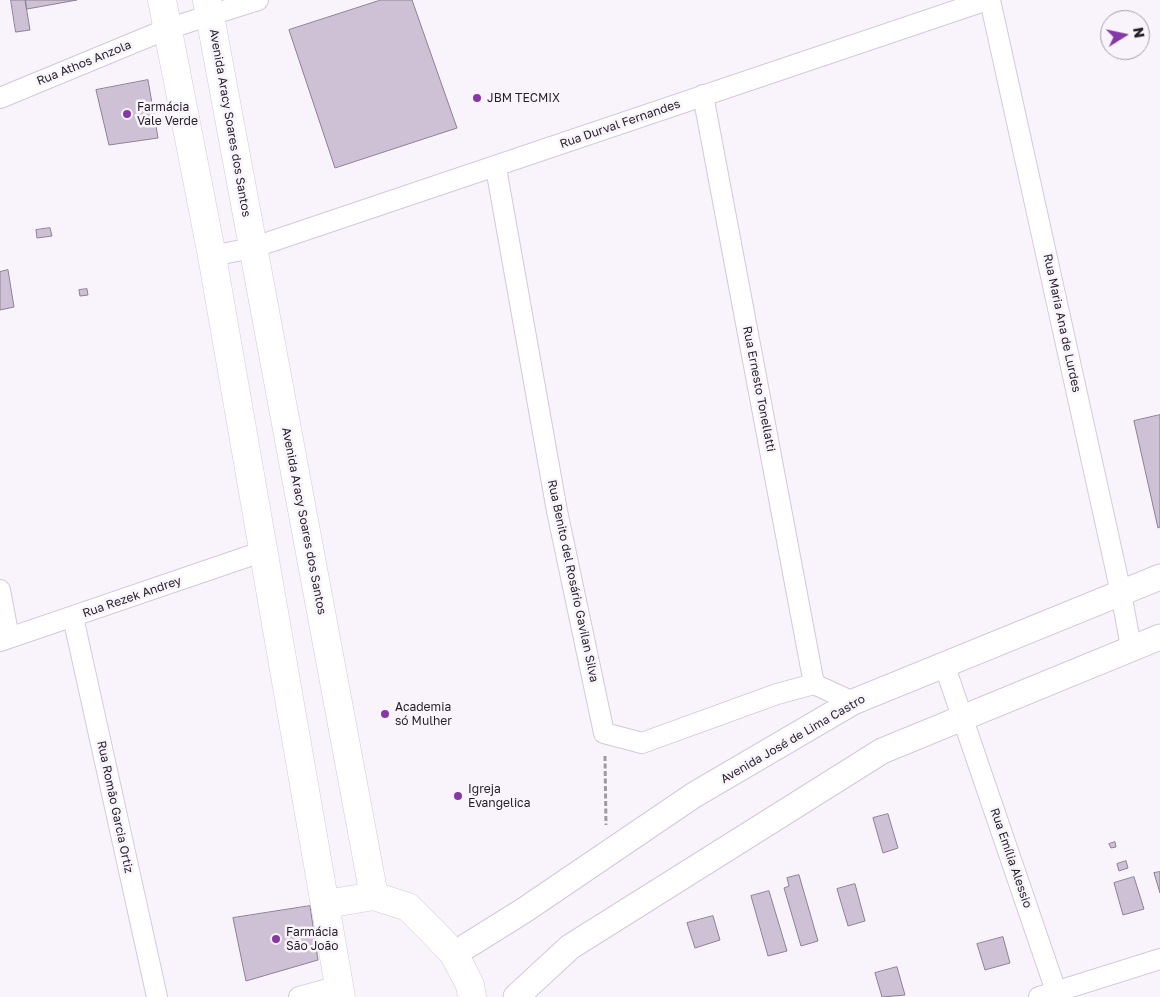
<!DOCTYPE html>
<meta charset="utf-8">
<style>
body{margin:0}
#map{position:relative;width:1160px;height:997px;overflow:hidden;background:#f9f4fc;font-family:"Golos Text",sans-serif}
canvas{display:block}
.north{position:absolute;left:1100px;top:10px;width:50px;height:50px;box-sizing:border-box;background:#f9f4fc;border:1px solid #a49fa7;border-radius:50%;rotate:80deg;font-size:14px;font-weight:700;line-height:20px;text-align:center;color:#241f27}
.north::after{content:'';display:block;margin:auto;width:18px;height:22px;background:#8638a8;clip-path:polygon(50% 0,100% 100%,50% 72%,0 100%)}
</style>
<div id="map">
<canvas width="1160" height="997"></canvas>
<div class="north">N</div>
</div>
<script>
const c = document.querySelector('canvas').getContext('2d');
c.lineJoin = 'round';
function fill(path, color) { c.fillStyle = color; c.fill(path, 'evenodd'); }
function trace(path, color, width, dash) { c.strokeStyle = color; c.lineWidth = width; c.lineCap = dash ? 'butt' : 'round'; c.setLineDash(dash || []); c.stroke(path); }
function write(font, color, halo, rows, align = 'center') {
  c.font = font + ' "Golos Text",sans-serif'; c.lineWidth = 5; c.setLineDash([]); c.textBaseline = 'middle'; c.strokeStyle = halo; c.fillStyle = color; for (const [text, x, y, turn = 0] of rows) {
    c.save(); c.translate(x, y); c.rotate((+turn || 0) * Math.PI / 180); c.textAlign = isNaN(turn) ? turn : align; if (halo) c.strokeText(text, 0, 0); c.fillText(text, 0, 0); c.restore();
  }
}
const building = new Path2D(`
 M 11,0 L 25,0 L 30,30 L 16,32 Z
 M 26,0 L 77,0 L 27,9 Z
 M 381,0 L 412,0 L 457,128 L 335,168 L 289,30 Z
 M 148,80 L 158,138 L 109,145 L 96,90 Z
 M 50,228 L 52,236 L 37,238 L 36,230 Z
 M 8,270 L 14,307 L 0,310 L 0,272 Z
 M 87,289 L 88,295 L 80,296 L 79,290 Z
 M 1160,415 L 1160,527 L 1158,528 L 1134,421 Z
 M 888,814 L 898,848 L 883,853 L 873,818 Z
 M 1115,842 L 1116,847 L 1111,848 L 1109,844 Z
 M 1126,861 L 1128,868 L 1119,871 L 1117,864 Z
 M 1160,872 L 1160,893 L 1154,873 Z
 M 799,875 L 818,941 L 801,946 L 784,888 L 789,886 L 787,878 Z
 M 1134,877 L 1144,909 L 1123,915 L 1114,883 Z
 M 855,884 L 865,921 L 848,926 L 837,889 Z
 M 769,891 L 787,951 L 768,956 L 751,896 Z
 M 310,906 L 318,960 L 246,981 L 233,918 Z
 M 713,916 L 720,940 L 695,948 L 687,923 Z
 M 1003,937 L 1010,963 L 985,970 L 977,944 Z
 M 897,967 L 905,995 L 882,997 L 875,973 Z`);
fill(building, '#cec0d5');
trace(building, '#8d8194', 1);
const minor = new Path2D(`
 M 990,0 L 1121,593 L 1131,647
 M 703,95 L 814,684
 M 0,98 L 167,29 L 258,0
 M 496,168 L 557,511 L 604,733 L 642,743 L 777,694 L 814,684 L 853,702
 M 212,256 L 252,248 C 498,167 742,82 987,0
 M 0,590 L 9,638
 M 73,617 L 157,997
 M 0,641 L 264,551
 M 944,664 L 1058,997
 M 299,997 L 339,986
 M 1039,997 L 1160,959`);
const tertiary = new Path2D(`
 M 454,954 L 523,911 L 694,795 L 853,702 L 1160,577
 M 516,997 L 570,947 L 882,751 L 1160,637`);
const secondary = new Path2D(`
 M 162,0 L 212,256 L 341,997
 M 207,0 L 374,896 L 408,907 L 434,933 L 454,954 L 470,985 L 472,997
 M 326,904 L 374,896`);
trace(minor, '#d5c7dc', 22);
trace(tertiary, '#d5c7dc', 27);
trace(secondary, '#d5c7dc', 29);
trace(new Path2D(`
 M 605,756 L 606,825`), '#9f9aa2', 3, [5, 2.5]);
trace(minor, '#fff', 20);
trace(tertiary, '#fff', 25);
trace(secondary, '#fff', 28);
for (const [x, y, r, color] of [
 [477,98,5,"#8638a8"],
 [127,114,5,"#8638a8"],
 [385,714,5,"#8638a8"],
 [458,796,5,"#8638a8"],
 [276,939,5,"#8638a8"]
]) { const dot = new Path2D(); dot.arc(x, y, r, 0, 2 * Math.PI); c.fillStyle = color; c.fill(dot); trace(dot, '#f9f4fc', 2); }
write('12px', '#241f27', '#f9f4fc', [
 ["Rua Athos Anzola",84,63,-22],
 ["Avenida Aracy Soares dos Santos",230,123,80],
 ["Rua Durval Fernandes",620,124,-19],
 ["Rua Maria Ana de Lurdes",1062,323,78],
 ["Rua Ernesto Tonellatti",759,389,79],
 ["Avenida Aracy Soares dos Santos",304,521,79],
 ["Rua Benito del Rosário Gavilan Silva",573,581,78],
 ["Rua Rezek Andrey",132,597,-19],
 ["Avenida José de Lima Castro",793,739,-30],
 ["Rua Romão Garcia Ortiz",115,807,78],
 ["Rua Emília Alessio",1011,858,71]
]);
write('12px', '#241f27', '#f9f4fc', [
 ["JBM TECMIX",487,98],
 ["Farmácia",137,107],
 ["Vale Verde",137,121],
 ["Academia",395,707],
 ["só Mulher",395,721],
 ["Igreja",468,789],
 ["Evangelica",468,803],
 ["Farmácia",286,932],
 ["São João",286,946]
], 'left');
</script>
